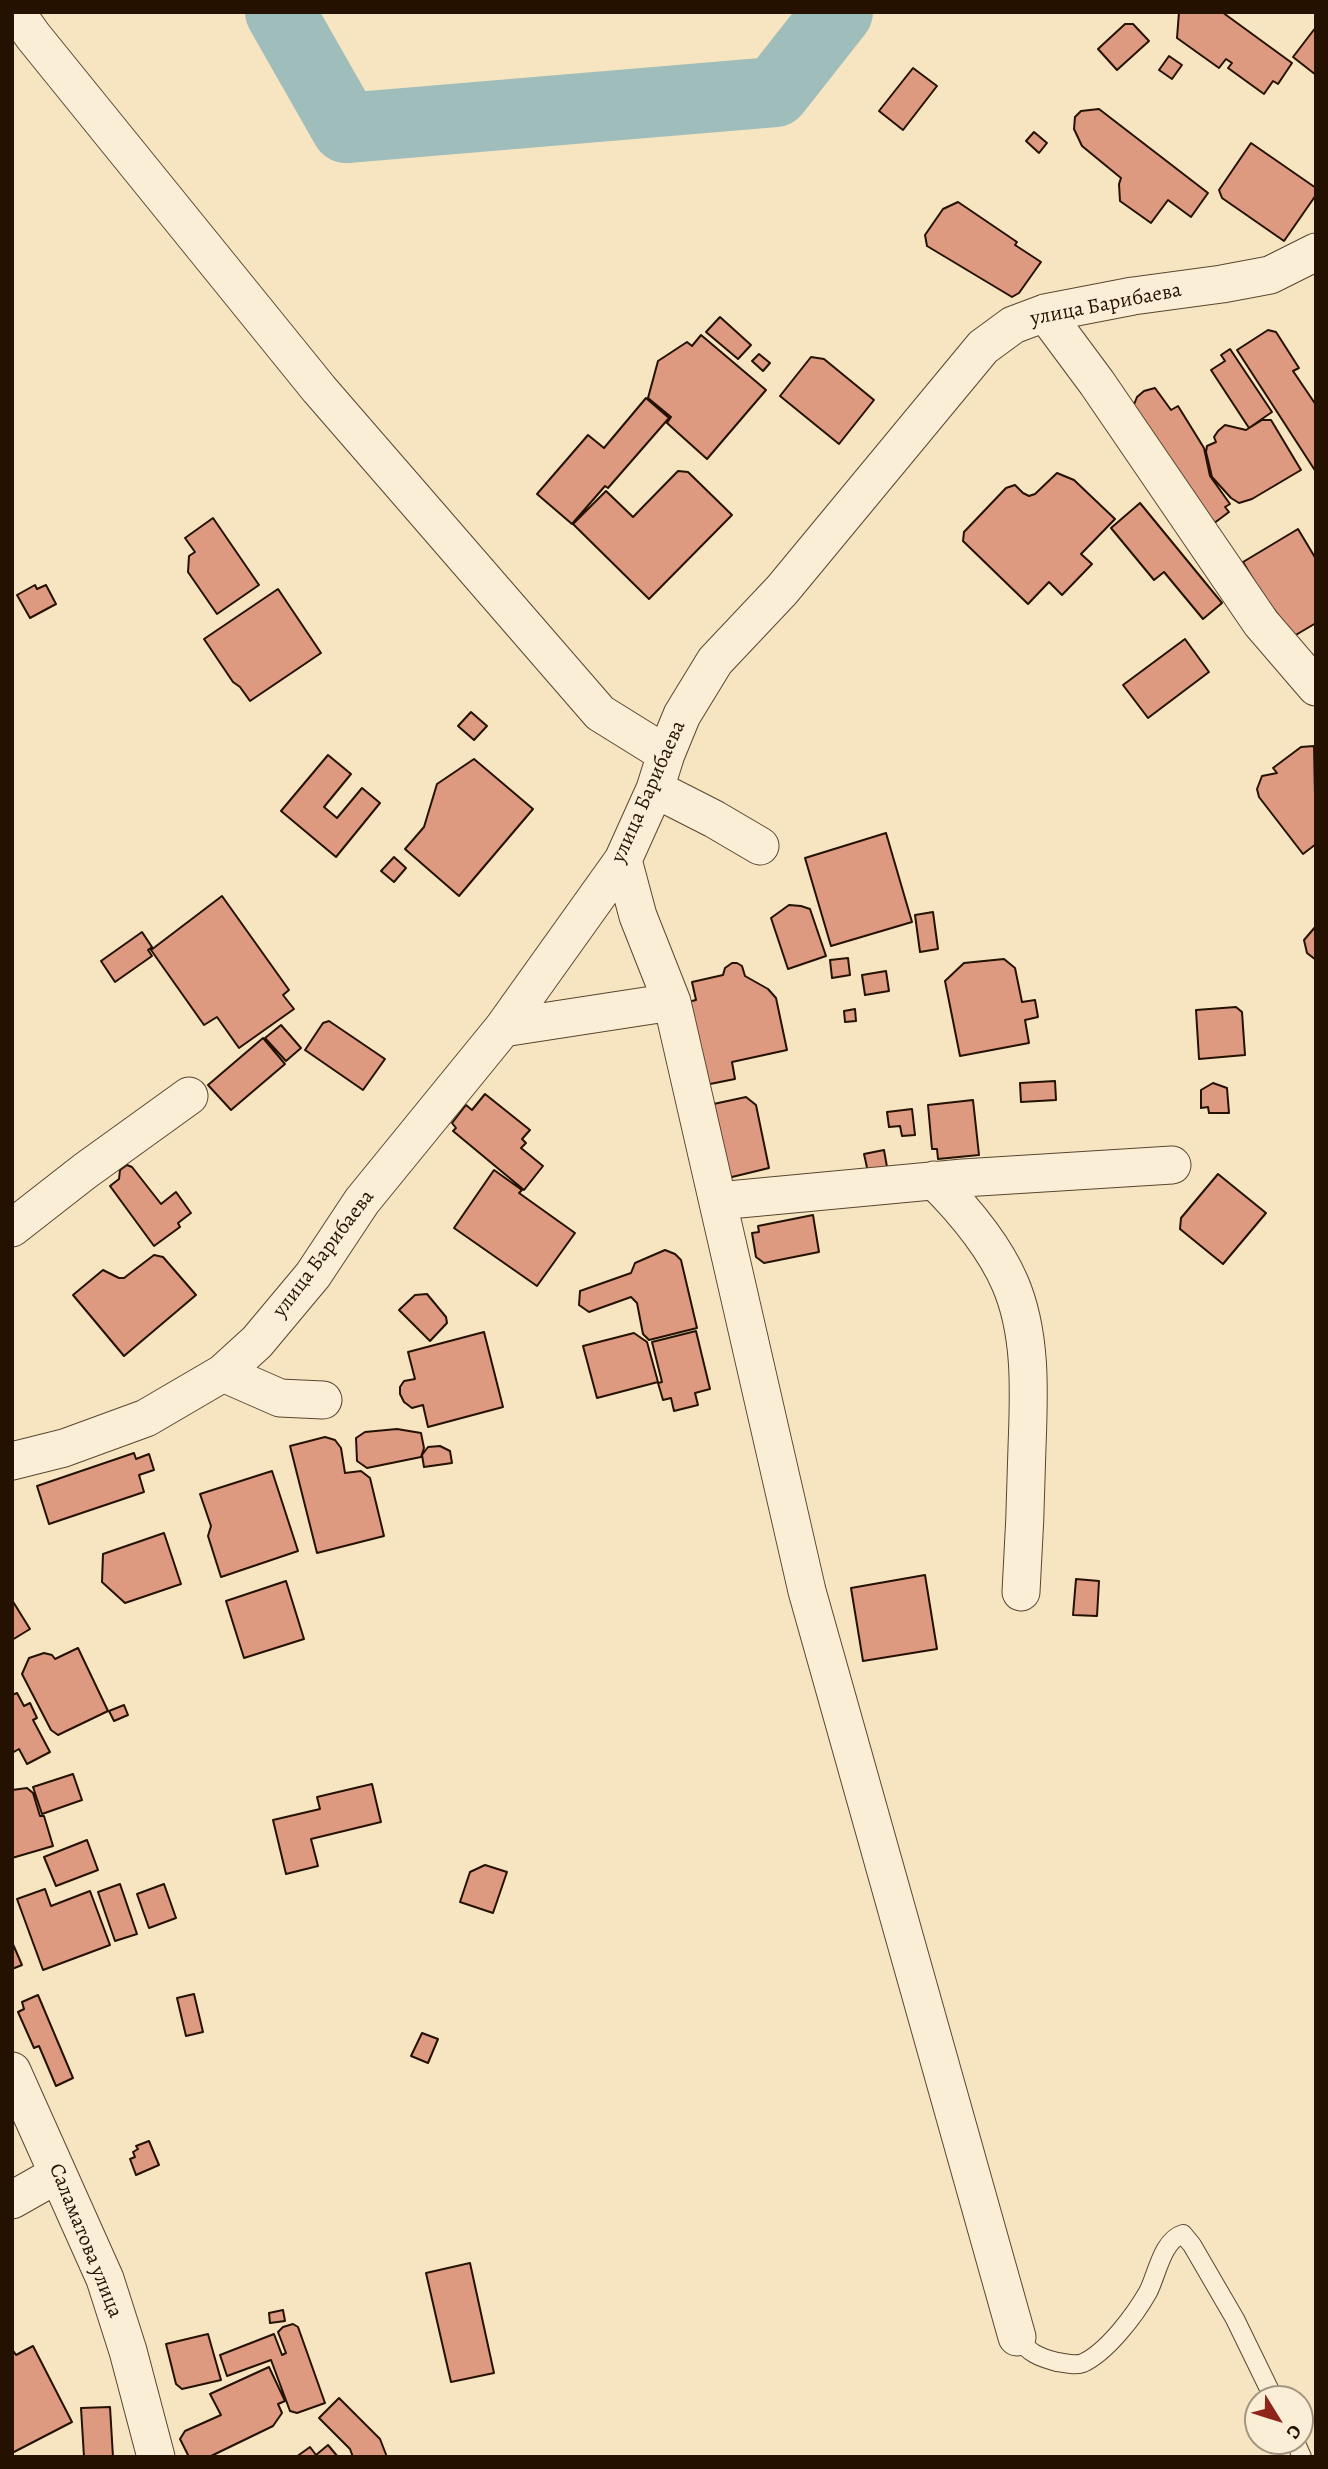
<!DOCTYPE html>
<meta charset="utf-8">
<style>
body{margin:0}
#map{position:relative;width:1328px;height:2469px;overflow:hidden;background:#f7e5c1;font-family:Alegreya,serif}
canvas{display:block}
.frame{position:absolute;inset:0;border:14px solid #241100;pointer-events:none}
.north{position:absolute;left:1244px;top:2385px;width:70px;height:70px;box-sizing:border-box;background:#faeed7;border:2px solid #a49681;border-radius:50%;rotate:128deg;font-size:19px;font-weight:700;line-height:28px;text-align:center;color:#241100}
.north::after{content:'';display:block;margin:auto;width:24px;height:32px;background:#8f2418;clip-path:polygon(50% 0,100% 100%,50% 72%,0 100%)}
</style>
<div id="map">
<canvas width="1328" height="2469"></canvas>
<div class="frame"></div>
<div class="north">С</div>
</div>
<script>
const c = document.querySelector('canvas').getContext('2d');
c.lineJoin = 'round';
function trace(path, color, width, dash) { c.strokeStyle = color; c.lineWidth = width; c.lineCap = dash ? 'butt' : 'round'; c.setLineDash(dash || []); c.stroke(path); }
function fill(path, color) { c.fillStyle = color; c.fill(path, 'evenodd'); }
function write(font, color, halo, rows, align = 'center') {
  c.font = font + ' Alegreya,serif'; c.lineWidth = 5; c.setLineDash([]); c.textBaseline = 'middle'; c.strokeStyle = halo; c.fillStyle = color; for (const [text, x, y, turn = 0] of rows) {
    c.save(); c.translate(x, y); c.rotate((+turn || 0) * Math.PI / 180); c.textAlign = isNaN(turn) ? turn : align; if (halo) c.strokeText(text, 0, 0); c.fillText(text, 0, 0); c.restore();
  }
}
trace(new Path2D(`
 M 280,12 L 346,128 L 775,92 L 838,12`), '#9fbdba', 70);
const building = new Path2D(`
 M 1179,12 L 1222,12 L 1292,63 L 1278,84 L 1273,81 L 1264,94 L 1228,68 L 1232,63 L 1226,59 L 1219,68 L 1177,38 Z
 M 1125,24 L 1133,24 L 1149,41 L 1117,70 L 1098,49 Z
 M 1316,27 L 1316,75 L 1293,57 Z
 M 1169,56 L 1182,65 L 1172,79 L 1159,70 Z
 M 913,68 L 937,86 L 903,130 L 879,111 Z
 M 1099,109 L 1208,193 L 1191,217 L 1168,200 L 1151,223 L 1120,201 L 1119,184 L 1121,178 L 1082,146 L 1074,129 L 1075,117 L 1081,111 Z
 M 1034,132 L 1047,143 L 1039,153 L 1026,141 Z
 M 1251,143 L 1316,188 L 1316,195 L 1284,241 L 1222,198 L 1219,190 Z
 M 958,202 L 1017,242 L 1015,245 L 1041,262 L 1019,293 L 1012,297 L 927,246 L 925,235 L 943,209 Z
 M 720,317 L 751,345 L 738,359 L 706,332 Z
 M 1268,330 L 1276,332 L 1299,368 L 1293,371 L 1316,405 L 1316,472 L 1237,350 Z
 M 701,335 L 766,390 L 707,459 L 667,423 L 671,417 L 648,398 L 658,361 L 687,342 L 692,346 Z
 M 1230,349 L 1272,412 L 1249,428 L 1211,370 L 1225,361 L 1221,355 Z
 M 759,354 L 770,363 L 763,371 L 752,361 Z
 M 811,357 L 824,359 L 874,400 L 839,444 L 780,396 Z
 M 1155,388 L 1171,410 L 1178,406 L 1204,448 L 1210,476 L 1230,504 L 1225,507 L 1229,512 L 1209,527 L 1133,407 L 1137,397 L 1144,391 Z
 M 646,398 L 669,418 L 608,488 L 605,486 L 572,524 L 537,494 L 588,435 L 604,448 Z
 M 1262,420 L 1271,420 L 1301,470 L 1252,499 L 1239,503 L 1231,498 L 1212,477 L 1206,452 L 1207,446 L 1216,442 L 1214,437 L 1218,431 L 1225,425 L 1246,430 Z
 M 678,471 L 688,472 L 732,515 L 649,599 L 573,524 L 606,491 L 633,517 Z
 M 1057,473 L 1074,480 L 1115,519 L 1081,554 L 1092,564 L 1062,595 L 1049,582 L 1028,604 L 963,541 L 964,532 L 1006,488 L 1015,485 L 1023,493 L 1029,496 L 1035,494 Z
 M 1140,503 L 1222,603 L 1203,619 L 1164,572 L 1154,580 L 1111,528 Z
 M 213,518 L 259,585 L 217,614 L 188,572 L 189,556 L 195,552 L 185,538 Z
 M 1298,529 L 1316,559 L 1316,623 L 1294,636 L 1260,591 L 1243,562 Z
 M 35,585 L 37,589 L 46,585 L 56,604 L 30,618 L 17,595 Z
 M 278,589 L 321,653 L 250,701 L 240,687 L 233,682 L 204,639 Z
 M 1185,639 L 1209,672 L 1148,718 L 1123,685 Z
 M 471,712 L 487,726 L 474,740 L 458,726 Z
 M 1314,746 L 1316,844 L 1303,854 L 1259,797 L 1257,789 L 1262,776 L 1277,773 L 1273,768 L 1301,747 Z
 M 328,755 L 351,774 L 324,807 L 337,818 L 362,788 L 380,803 L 336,857 L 281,811 Z
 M 474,759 L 533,809 L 459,896 L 405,849 L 424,827 L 437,784 Z
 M 886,833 L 912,922 L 831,946 L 805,858 Z
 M 394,857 L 406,868 L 394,882 L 381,871 Z
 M 222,896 L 289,990 L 283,995 L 294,1009 L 239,1048 L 217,1017 L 204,1025 L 151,950 Z
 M 789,905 L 801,906 L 810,909 L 826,956 L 788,969 L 771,918 Z
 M 933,912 L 938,949 L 920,952 L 915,915 Z
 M 1316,926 L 1316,960 L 1307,953 L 1304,940 Z
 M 142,932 L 152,947 L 148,950 L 152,956 L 115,982 L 101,961 Z
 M 848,958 L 850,975 L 832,978 L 830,960 Z
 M 1004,959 L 1015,968 L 1022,1002 L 1035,1000 L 1038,1017 L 1025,1020 L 1029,1043 L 960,1056 L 945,981 L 964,963 Z
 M 732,963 L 737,963 L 742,966 L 745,976 L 768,989 L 776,998 L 787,1050 L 732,1062 L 735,1079 L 700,1086 L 683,1003 L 696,1000 L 692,982 L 723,975 L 725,968 Z
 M 886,971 L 889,991 L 865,995 L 862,975 Z
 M 1236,1007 L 1242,1012 L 1245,1055 L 1199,1059 L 1196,1010 Z
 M 855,1009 L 856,1021 L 845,1022 L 844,1011 Z
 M 329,1021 L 385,1059 L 363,1090 L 305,1050 L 323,1023 Z
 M 281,1025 L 301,1048 L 286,1061 L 265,1038 Z
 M 263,1038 L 285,1064 L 231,1110 L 208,1085 Z
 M 1055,1081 L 1056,1100 L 1021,1102 L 1020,1083 Z
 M 1213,1083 L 1227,1088 L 1229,1113 L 1209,1113 L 1208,1107 L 1201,1108 L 1201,1090 Z
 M 485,1094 L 530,1130 L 522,1139 L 526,1143 L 521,1148 L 543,1166 L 524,1190 L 453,1131 L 456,1128 L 452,1123 L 466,1105 L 472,1110 Z
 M 746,1097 L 756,1105 L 769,1168 L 732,1177 L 721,1169 L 709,1105 Z
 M 973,1100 L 979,1155 L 938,1159 L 937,1149 L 932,1149 L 928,1105 Z
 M 912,1109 L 915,1135 L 902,1136 L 900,1126 L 889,1127 L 887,1112 Z
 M 884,1150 L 887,1167 L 868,1172 L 864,1154 Z
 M 127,1165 L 132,1167 L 161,1204 L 176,1192 L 191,1213 L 178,1223 L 180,1227 L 154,1246 L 110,1186 L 119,1179 L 120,1170 Z
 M 494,1170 L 522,1190 L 519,1193 L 575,1233 L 537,1286 L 454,1228 Z
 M 1218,1174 L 1266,1213 L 1223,1264 L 1180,1229 L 1181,1218 Z
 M 813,1215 L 819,1252 L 764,1263 L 756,1257 L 752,1233 L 759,1232 L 758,1226 Z
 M 665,1250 L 675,1254 L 681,1260 L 697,1328 L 649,1340 L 643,1334 L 637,1303 L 631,1297 L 589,1312 L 579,1305 L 580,1291 L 631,1273 L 635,1263 Z
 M 154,1255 L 163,1257 L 196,1295 L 124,1356 L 73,1295 L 103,1270 L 119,1278 L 124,1278 Z
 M 427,1294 L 446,1317 L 447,1323 L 430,1341 L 399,1310 L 415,1295 Z
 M 696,1331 L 710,1389 L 695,1393 L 698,1405 L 674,1411 L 671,1398 L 663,1400 L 658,1383 L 662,1382 L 652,1342 Z
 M 484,1332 L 503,1407 L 428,1427 L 423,1405 L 412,1408 L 404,1402 L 400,1394 L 400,1387 L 404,1381 L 415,1379 L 408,1352 Z
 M 634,1333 L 647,1342 L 658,1382 L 597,1398 L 583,1346 Z
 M 397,1429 L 421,1433 L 424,1448 L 421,1457 L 367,1468 L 357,1461 L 356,1438 L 365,1432 Z
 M 325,1437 L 335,1440 L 341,1448 L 345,1473 L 361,1471 L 370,1478 L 384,1536 L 317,1553 L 290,1446 Z
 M 440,1446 L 450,1451 L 452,1463 L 424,1467 L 422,1455 L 428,1447 Z
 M 134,1453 L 136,1459 L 149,1454 L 154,1470 L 139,1475 L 144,1492 L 49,1524 L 37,1486 Z
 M 272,1471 L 298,1551 L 221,1577 L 208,1536 L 211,1526 L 200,1494 Z
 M 164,1533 L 181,1584 L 125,1603 L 102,1582 L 103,1554 Z
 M 925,1575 L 937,1649 L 863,1661 L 851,1588 Z
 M 1076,1579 L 1099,1581 L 1097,1616 L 1073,1615 Z
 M 286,1581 L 304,1639 L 244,1658 L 226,1601 Z
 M 12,1600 L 30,1629 L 12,1640 Z
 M 78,1648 L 108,1711 L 58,1735 L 51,1730 L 22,1674 L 29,1658 L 44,1653 L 52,1655 L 55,1659 Z
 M 17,1693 L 24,1706 L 30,1703 L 37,1718 L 33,1720 L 50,1752 L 27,1764 L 19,1749 L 12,1753 L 12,1695 Z
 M 124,1705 L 128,1715 L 114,1721 L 109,1711 Z
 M 73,1774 L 82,1800 L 42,1814 L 33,1787 Z
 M 372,1784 L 381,1822 L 311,1839 L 318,1866 L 286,1874 L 273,1820 L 320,1809 L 317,1797 Z
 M 27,1788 L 33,1793 L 40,1816 L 44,1816 L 53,1846 L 12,1858 L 12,1790 Z
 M 87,1840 L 98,1870 L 56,1886 L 44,1857 Z
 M 485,1865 L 507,1872 L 493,1913 L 460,1902 L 470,1872 Z
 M 120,1884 L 137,1934 L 115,1941 L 98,1892 Z
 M 164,1884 L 176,1918 L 149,1928 L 137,1894 Z
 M 45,1889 L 51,1906 L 90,1891 L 110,1945 L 43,1970 L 17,1899 Z
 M 12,1942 L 22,1965 L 12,1969 Z
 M 194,1994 L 203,2032 L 186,2036 L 177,1998 Z
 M 38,1995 L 73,2078 L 56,2086 L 39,2046 L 34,2048 L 18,2012 L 24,2009 L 22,2002 Z
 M 422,2033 L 438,2039 L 428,2063 L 411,2056 Z
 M 149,2141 L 159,2165 L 136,2175 L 130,2159 L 135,2157 L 133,2152 L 138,2149 L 136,2146 Z
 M 470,2263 L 494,2373 L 451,2382 L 426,2273 Z
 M 283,2310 L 285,2321 L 270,2323 L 269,2313 Z
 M 293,2324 L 298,2327 L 325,2403 L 297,2413 L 290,2411 L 271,2360 L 227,2376 L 220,2355 L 274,2334 L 282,2355 L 286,2353 L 278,2332 L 283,2327 Z
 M 208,2334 L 221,2380 L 182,2389 L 176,2384 L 166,2344 Z
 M 33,2346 L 72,2422 L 12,2453 L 12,2349 L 16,2355 Z
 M 269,2367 L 285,2401 L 278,2404 L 282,2413 L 273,2426 L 209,2457 L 189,2457 L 180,2439 L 185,2431 L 221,2415 L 210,2394 Z
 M 339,2398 L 380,2439 L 387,2457 L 353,2457 L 350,2449 L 319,2418 Z
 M 110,2407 L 113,2457 L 84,2457 L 81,2408 Z
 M 328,2445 L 338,2457 L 296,2457 L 310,2447 L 316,2455 Z`);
fill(building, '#de9a81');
trace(building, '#241100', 2);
const service = new Path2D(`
 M 1017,2337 C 1029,2353 1038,2357 1057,2362 C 1065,2363 1076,2366 1083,2363 C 1107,2352 1135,2315 1148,2292 C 1157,2275 1162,2240 1183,2234 L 1192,2245 L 1235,2319 L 1274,2399
 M 1295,2441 L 1302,2457`);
const minor = new Path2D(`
 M 16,12 L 33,36 L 319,389 L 600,713 L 666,754
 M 1045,313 L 1097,383 L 1261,623 L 1316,687
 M 655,789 L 714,819 L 760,846
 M 623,860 L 638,916 L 672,1002 L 807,1591 L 1017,2337
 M 503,1028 L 672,1002
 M 934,1180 C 962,1208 994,1246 1010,1283 C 1032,1334 1029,1394 1027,1447 C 1026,1496 1024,1544 1021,1592
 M 718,1201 L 963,1178 L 1172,1165
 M 12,1228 L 85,1171 L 189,1096
 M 223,1373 L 280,1398 L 323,1400
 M 12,1461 L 64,1448 L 146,1418 L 223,1373 L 257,1342 L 313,1275 L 362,1201 L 503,1028 L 623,860 L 655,789 L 666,754 L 682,715 L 715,661 L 782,590 L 983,347 L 1013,325 L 1045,313 L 1133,296 L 1222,284 L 1270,275 L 1316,252
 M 12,2071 L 105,2279 L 128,2351 L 156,2457
 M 12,2200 L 58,2174`);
trace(service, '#594630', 20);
trace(minor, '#594630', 39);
trace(service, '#faeed7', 18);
trace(minor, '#faeed7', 37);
write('21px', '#241100', '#faeed7', [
 ["улица Барибаева",1106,305,-11],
 ["улица Барибаева",649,792,-66],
 ["улица Барибаева",324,1254,-53],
 ["Саламатова улица",85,2241,68]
]);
</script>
